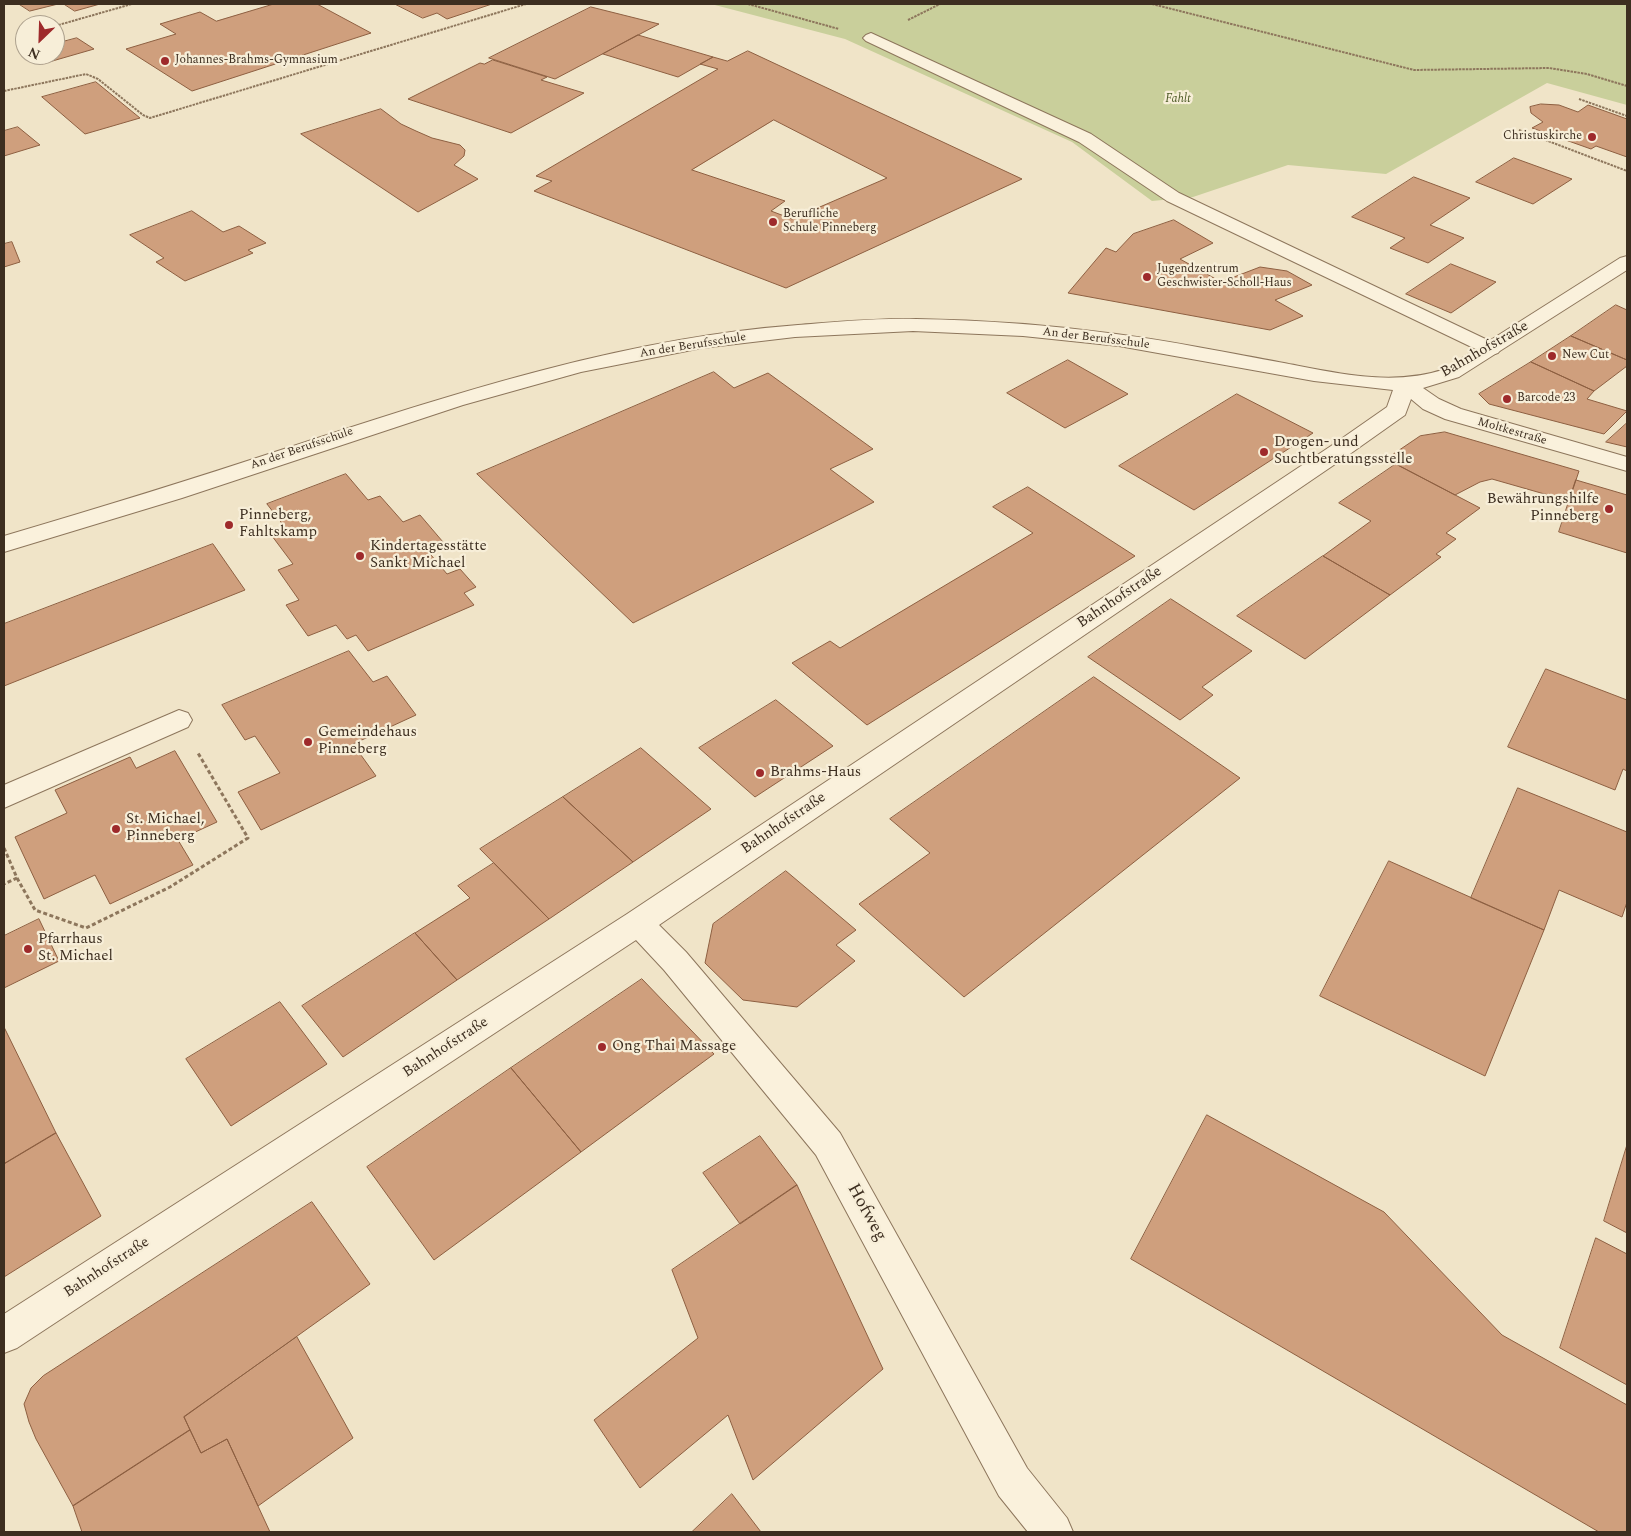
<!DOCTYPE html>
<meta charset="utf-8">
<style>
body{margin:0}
#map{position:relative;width:1631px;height:1536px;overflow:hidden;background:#f0e4c8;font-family:Spectral,serif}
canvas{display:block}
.frame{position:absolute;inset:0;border:5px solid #3d2e20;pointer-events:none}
.north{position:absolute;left:15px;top:15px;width:50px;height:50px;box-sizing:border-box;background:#f7eed8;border:1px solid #ada18e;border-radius:50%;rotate:204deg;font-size:14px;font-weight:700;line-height:20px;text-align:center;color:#3d2e20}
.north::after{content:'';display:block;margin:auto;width:18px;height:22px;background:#9e2a2b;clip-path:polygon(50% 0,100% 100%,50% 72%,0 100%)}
</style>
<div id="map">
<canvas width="1631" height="1536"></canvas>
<div class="frame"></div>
<div class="north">N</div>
</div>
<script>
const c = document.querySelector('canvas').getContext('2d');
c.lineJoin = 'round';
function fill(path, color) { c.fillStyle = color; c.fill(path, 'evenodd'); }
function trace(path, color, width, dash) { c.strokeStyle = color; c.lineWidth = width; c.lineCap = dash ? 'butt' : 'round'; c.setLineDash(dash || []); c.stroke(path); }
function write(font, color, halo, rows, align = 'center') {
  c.font = font + ' Spectral,serif'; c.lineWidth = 4.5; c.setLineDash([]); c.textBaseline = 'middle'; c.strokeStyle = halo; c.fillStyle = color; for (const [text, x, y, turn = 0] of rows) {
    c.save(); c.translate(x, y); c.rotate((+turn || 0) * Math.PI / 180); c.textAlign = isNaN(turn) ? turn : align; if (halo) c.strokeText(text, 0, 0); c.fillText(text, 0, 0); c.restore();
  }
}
fill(new Path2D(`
 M 711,4 L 1627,4 L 1627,105 L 1547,83 L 1386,174 L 1288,165 L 1193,197 L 1152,201 L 1072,142 L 845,39 Z`), '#c9cf9b');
const building = new Path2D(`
 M 19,4 L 58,4 L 30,11 Z
 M 64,4 L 100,4 L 75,11 Z
 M 274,4 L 317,4 L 371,33 L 192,91 L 126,49 L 176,34 L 160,24 L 200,12 L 216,21 Z
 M 395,4 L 492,4 L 447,19 L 437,13 L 423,18 Z
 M 591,7 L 659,24 L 555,79 L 489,58 Z
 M 638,35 L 713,57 L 678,77 L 603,54 Z
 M 77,38 L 94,49 L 42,64 L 29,55 L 55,55 L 55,44 Z
 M 748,51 L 1022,179 L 786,288 L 534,191 L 552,181 L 536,176 L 718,69 L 700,64 L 713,57 L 727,61 ZM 774,120 L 887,178 L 792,219 L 771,211 L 785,201 L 692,170 Z
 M 493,60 L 547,77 L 541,80 L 584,93 L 511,133 L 408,99 L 480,63 L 484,64 Z
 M 96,82 L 140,118 L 85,134 L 42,97 Z
 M 1541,104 L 1559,105 L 1578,112 L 1588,105 L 1627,119 L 1627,157 L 1596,146 L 1591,149 L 1532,128 L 1543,122 L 1531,113 L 1530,107 Z
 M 381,109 L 401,124 L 416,131 L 432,138 L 460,145 L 465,150 L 464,156 L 454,165 L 478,179 L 418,212 L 301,134 Z
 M 18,127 L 40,145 L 4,156 L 4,131 Z
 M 1514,158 L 1572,179 L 1533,204 L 1476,182 Z
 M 1414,177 L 1470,198 L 1430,225 L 1464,238 L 1428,263 L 1390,248 L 1405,238 L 1352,217 Z
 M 192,211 L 223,232 L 239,226 L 266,243 L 248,250 L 253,253 L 185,281 L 156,262 L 164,258 L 130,235 Z
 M 1174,220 L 1213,243 L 1180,259 L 1221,282 L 1260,267 L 1287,271 L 1312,285 L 1275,300 L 1303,316 L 1270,330 L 1068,293 L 1106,248 L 1116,252 L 1133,234 Z
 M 12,242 L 20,262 L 4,267 L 4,244 Z
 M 1451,264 L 1496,282 L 1451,313 L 1406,294 Z
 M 1616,305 L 1627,310 L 1627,360 L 1571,336 Z
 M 1571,336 L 1627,360 L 1627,366 L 1594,391 L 1531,362 Z
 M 1068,360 L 1128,394 L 1065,428 L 1007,393 Z
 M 1531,362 L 1594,391 L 1587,399 L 1627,411 L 1604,434 L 1489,404 L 1479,394 Z
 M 714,372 L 734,388 L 768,373 L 873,449 L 830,469 L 874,502 L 633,623 L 477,474 Z
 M 1237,394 L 1313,433 L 1194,510 L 1119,466 Z
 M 1627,423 L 1627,447 L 1606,442 Z
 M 1445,432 L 1579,471 L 1569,501 L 1492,479 L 1480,482 L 1455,495 L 1386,459 L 1420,436 Z
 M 1396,464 L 1480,508 L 1446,533 L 1456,539 L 1436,554 L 1441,557 L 1390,595 L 1323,556 L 1371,521 L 1339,503 Z
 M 346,474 L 368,500 L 380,496 L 403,522 L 420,515 L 443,542 L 426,549 L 447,574 L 460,569 L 476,587 L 464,593 L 474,605 L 368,651 L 356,635 L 347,639 L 336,625 L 308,636 L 286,605 L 299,600 L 278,570 L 293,564 L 272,536 L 287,530 L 267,504 Z
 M 1576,480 L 1627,495 L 1627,553 L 1559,532 Z
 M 1028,487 L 1135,556 L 867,725 L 792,663 L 830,641 L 840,648 L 1033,533 L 993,507 Z
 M 213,544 L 245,590 L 4,686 L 4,624 Z
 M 1323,556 L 1390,595 L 1305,659 L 1237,616 Z
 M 1171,599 L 1252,651 L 1202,687 L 1213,695 L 1180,720 L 1088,657 Z
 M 349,651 L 373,682 L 387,676 L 416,715 L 353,744 L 376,776 L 261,830 L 238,792 L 280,773 L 255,736 L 245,740 L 222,705 Z
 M 1546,669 L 1627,700 L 1627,771 L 1623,769 L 1615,790 L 1508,747 Z
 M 1094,677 L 1240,778 L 964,997 L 859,904 L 930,853 L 890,819 Z
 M 776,700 L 833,746 L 755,797 L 699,748 Z
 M 641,748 L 711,809 L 633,862 L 563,797 Z
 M 175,751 L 217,822 L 178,840 L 193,865 L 110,904 L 95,875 L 44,899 L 15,837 L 67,813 L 55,790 L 130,757 L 136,768 Z
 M 1518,788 L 1627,832 L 1627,902 L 1622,917 L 1559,890 L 1544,930 L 1471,898 Z
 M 563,797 L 633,862 L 549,919 L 480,849 Z
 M 1389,861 L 1544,930 L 1485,1076 L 1320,996 Z
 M 494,863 L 549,919 L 457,980 L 415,933 L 470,898 L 458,886 Z
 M 786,871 L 856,930 L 836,945 L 855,961 L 797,1007 L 743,1000 L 705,963 L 713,924 Z
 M 39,919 L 59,961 L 4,988 L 4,936 Z
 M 415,933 L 457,980 L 343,1057 L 302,1006 Z
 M 642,979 L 714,1054 L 581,1152 L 511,1068 Z
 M 280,1002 L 327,1064 L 231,1126 L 186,1059 Z
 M 4,1027 L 56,1133 L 4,1164 Z
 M 511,1068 L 581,1152 L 434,1260 L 367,1167 Z
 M 1207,1115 L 1384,1212 L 1502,1335 L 1627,1405 L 1627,1532 L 1599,1532 L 1131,1259 Z
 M 56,1133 L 101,1216 L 4,1277 L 4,1164 Z
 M 760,1136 L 797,1185 L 740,1224 L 703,1173 Z
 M 1627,1145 L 1627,1233 L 1604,1221 Z
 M 797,1185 L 883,1369 L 753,1480 L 728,1415 L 640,1488 L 594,1420 L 698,1338 L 672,1270 Z
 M 312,1202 L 370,1284 L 184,1417 L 190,1430 L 73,1506 L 36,1439 L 29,1422 L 24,1404 L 31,1388 L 43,1376 Z
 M 1596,1238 L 1627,1254 L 1627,1385 L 1560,1348 Z
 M 297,1337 L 353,1438 L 258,1506 L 227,1439 L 201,1453 L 184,1417 Z
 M 190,1430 L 201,1453 L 227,1439 L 270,1532 L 82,1532 L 73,1506 Z
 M 732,1494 L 761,1532 L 692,1532 Z`);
fill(building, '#cf9f7d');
trace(building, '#8d5f41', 1);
const service = new Path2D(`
 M 871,33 L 1091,134 L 1179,193 L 1498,345 L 1501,349 L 1498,353 L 1491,355 L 1484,353 L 1167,201 L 1079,142 L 866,41 L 863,38 L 866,35 Z
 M 179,710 L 188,713 L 192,720 L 188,727 L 4,808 L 4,785 Z`);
const minor = new Path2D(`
 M 1627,256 L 1627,270 L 1459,377 L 1423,388 L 1439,399 L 1461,409 L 1627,457 L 1627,471 L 1445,419 L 1423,409 L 1411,399 L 1405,415 L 1347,456 L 659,925 L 686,952 L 840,1133 L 1027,1468 L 1067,1518 L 1073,1532 L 1028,1532 L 999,1496 L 816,1155 L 664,970 L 636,940 L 17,1348 L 4,1353 L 4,1314 L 627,914 L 1331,446 L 1387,407 L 1393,390 L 1314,381 L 1119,346 L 1023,336 L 913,331 L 795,337 L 702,348 L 581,372 L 463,405 L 182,498 L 4,552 L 4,536 C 99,508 193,479 287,448 C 453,394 622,338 798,325 C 837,322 877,318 916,319 C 983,320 1050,325 1116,334 C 1172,341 1228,353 1284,363 C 1336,373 1393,387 1445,369 L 1620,258 Z`);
trace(service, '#8d765c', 2);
trace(minor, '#8d765c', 2);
trace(new Path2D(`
 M 748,4 L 839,29
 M 1152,4 L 1414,70 L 1549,68 L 1587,74 L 1627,86
 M 908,20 L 940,4
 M 55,26 L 132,4
 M 4,91 L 86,74 L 98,79 L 143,115 L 150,118 L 526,4
 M 1579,99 L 1627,116
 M 1519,130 L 1627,171`), '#8d765c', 2, [2.5, 1]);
trace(new Path2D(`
 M 4,848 L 17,878 L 4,884
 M 17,878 L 35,910 L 86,928 L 170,887 L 248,838 L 198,753`), '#8d765c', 3, [4, 2.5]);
fill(service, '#faf1dc');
fill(minor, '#faf1dc');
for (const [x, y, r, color] of [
 [165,61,5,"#9e2a2b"],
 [1592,137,5,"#9e2a2b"],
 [773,222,5,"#9e2a2b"],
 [1147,277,5,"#9e2a2b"],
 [1552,356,5,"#9e2a2b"],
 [1507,399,5,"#9e2a2b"],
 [1264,452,5,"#9e2a2b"],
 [1609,509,5,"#9e2a2b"],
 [229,525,5,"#9e2a2b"],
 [360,556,5,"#9e2a2b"],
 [308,742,5,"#9e2a2b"],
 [760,773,5,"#9e2a2b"],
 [116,829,5,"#9e2a2b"],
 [28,949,5,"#9e2a2b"],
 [602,1047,5,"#9e2a2b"]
]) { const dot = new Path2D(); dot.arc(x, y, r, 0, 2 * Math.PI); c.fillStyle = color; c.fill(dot); trace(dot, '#f7eed8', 2); }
write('12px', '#3d2e20', '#f7eed8', [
 ["Johannes-Brahms-Gymnasium",175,61],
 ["Christuskirche",1582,137,"right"],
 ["Berufliche",783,215],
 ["Schule Pinneberg",783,229],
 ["Jugendzentrum",1157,270],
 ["Geschwister-Scholl-Haus",1157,284],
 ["New Cut",1562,356],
 ["Barcode 23",1517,399]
], 'left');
write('italic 12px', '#4d5a26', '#f7eed8', [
 ["Fahlt",1178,100]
]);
write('12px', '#3d2e20', '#f7eed8', [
 ["An der Berufsschule",1096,339,7],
 ["An der Berufsschule",693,346,-9],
 ["Moltkestraße",1512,432,16],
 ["An der Berufsschule",302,449,-19]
]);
write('15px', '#3d2e20', '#f7eed8', [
 ["Bahnhofstraße",1485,350,-30],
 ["Bahnhofstraße",1120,598,-34],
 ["Bahnhofstraße",784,824,-34],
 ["Bahnhofstraße",446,1048,-33],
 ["Bahnhofstraße",107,1268,-33]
]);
write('15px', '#3d2e20', '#f7eed8', [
 ["Drogen- und",1274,443],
 ["Suchtberatungsstelle",1274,460],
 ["Bewährungshilfe",1599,500,"right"],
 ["Pinneberg",1599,517,"right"],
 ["Pinneberg,",239,516],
 ["Fahltskamp",239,533],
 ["Kindertagesstätte",370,547],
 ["Sankt Michael",370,564],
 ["Gemeindehaus",318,733],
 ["Pinneberg",318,750],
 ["Brahms-Haus",770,773],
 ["St. Michael,",126,820],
 ["Pinneberg",126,837],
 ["Pfarrhaus",38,940],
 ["St. Michael",38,957],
 ["Ong Thai Massage",612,1047]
], 'left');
write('18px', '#3d2e20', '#f7eed8', [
 ["Hofweg",866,1213,61]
]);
</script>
